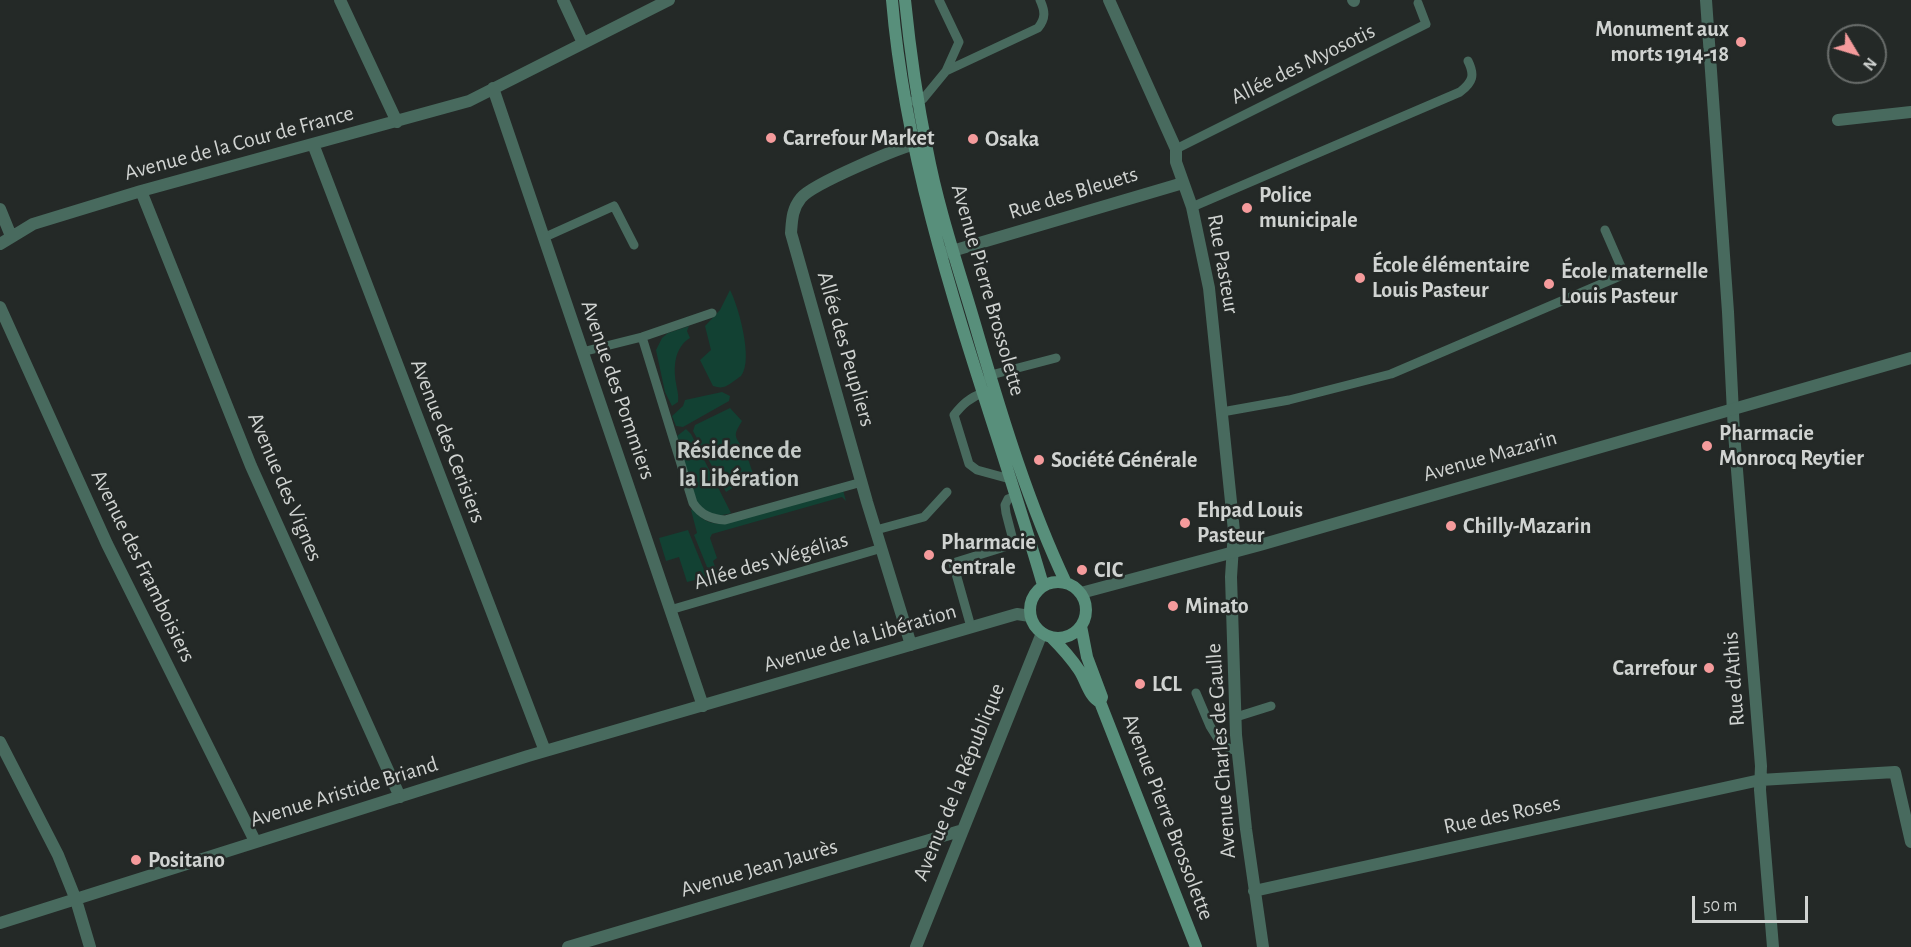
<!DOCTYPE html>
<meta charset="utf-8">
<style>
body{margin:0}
#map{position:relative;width:1911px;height:947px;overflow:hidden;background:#242927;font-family:"Alegreya Sans",sans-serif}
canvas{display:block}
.north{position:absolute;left:1827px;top:24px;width:60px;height:60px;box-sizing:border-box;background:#242927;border:2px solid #696d6b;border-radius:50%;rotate:128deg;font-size:16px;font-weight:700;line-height:24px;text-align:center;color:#d0d3d1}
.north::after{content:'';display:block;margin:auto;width:21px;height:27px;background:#f59b9c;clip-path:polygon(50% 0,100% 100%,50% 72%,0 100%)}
.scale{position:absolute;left:1692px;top:896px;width:116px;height:27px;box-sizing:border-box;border:3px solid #d0d3d1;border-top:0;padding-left:8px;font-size:18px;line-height:21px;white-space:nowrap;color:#d0d3d1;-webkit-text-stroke:4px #242927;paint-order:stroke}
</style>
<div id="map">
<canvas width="1911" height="947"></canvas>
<div class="north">N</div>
<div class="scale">50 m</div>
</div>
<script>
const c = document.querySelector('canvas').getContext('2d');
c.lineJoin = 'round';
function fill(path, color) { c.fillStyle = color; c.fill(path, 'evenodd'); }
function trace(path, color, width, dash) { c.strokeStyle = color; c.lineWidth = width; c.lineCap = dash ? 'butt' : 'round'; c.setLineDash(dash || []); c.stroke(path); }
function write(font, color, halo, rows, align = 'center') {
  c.font = font + ' "Alegreya Sans",sans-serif'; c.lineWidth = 5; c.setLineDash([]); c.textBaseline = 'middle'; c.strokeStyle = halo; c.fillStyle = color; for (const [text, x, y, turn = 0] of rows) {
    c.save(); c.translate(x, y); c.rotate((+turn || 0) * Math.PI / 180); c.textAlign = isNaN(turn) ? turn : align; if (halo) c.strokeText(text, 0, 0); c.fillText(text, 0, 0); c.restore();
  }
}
fill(new Path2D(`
 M 730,290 C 738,305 754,360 741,376 C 741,376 734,381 734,381 C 726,387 722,389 713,386 L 700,360 L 711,350 L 705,326 L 720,310 Z
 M 689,326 L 687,331 L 690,338 C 675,347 673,366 676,383 C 677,390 679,395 678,402 L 672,406 L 665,392 L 656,350 L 662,338 L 668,333 Z
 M 722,392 L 730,396 L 729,401 L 683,427 L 676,426 L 672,416 L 683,406 L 685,400 Z
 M 730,408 L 742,421 C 733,436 734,435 744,450 C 748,456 750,466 753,473 L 753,475 L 726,492 L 693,431 L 695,425 Z
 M 686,429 L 691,434 L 731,513 C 716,518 705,514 696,500 L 677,436 Z
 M 843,490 L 846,501 L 842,497 L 712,534 L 710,538 L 717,558 L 713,561 L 718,575 L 711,577 L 694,535 L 697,533 L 691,510 L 693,509 C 701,520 710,524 724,524 Z
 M 688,530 L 707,577 L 687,582 L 679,557 L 666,561 L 659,538 Z`), '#124133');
trace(new Path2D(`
 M 946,71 L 1038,28 C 1046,18 1045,11 1040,0
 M 913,101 L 923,99 L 946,71 L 959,42 L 939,0
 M 1176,149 L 1426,24 L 1418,3
 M 1192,207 L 1460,92 C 1473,82 1475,75 1468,61
 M 543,238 L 614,206 L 634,245
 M 642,337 L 693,503 C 701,515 711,519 725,520 L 862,482
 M 582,352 L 642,337 L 712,313
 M 987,379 L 991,375 L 1056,358
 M 983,393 C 970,397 962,405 954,415 L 969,464 L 977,470 L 1010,479
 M 1222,412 L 1289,400 L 1391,374 L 1620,276 L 1622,269 L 1605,230
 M 876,530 L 924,517 L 947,492
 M 670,610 L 882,548
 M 971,627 L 953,563 L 1014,544 L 1006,513 L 1005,505 L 1008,499 L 1016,496
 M 1196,693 L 1210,726 L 1222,745 L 1238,752
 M 1236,717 L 1271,706`), '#486a5e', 9);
trace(new Path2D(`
 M 340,0 L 397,122
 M 563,0 L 583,43
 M 1109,0 L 1176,149 L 1176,162 L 1192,207 L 1209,288 L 1234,531 L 1231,577 L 1236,735 L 1246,829 L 1263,947
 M 1353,0 L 1354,1
 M 1706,0 L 1728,312 L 1734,433 L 1761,766 L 1760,790 L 1773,947
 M 493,88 L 703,706
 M 1838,120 L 1911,112
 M 313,144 L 545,751
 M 141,191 L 251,466 L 400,797
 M 0,209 L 11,236
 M 0,244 L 33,224 L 141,191 L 469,101 L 669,0
 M 942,254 L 1183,183
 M 0,307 L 107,544 L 255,841
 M 911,645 L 867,502 L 791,233 C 792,220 792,209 801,198 C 812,184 902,146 922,142
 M 0,742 L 58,855 L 76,900 L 90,947
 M 1254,891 L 1760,780 L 1895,772 L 1911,842
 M 0,923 L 528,756 L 1010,616 L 1017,614 L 1030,616
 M 568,947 L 963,830
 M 916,947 L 1042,633`), '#486a5e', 12);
trace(new Path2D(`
 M 1081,593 L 1260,545 L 1911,358`), '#486a5e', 12);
trace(new Path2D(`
 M 892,0 C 909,202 987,392 1043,585
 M 905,0 C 910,50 917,100 927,149 C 939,213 961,275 979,338 C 1003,420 1029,505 1066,583
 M1030 610a28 28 0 1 1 56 0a28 28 0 1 1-56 0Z
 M 1081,626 L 1087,657 L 1102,697 L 1100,702 L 1196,947
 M 1051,637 C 1062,648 1071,658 1079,670 C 1086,680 1089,697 1100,702`), '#588f7b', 12);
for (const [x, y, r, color] of [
 [1741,42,6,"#f59b9c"],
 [771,138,6,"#f59b9c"],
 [973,139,6,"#f59b9c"],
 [1247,208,6,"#f59b9c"],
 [1360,278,6,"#f59b9c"],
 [1549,284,6,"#f59b9c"],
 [1707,446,6,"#f59b9c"],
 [1039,460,6,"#f59b9c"],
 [1185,523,6,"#f59b9c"],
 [1451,526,6,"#f59b9c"],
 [929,555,6,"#f59b9c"],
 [1082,570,6,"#f59b9c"],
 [1173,606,6,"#f59b9c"],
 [1709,668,6,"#f59b9c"],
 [1140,684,6,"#f59b9c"],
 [136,860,6,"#f59b9c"]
]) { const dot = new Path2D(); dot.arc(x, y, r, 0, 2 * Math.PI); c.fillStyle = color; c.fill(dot); trace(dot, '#242927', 2); }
write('bold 22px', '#d0d3d1', '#242927', [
 ["Monument aux",1729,29,"right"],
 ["morts 1914-18",1729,54,"right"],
 ["Carrefour Market",783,138],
 ["Osaka",985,139],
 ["Police",1259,195],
 ["municipale",1259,220],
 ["École élémentaire",1372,265],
 ["Louis Pasteur",1372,290],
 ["École maternelle",1561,271],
 ["Louis Pasteur",1561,296],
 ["Pharmacie",1719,433],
 ["Monrocq Reytier",1719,458],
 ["Société Générale",1051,460],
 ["Ehpad Louis",1197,510],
 ["Pasteur",1197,535],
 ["Chilly-Mazarin",1463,526],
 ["Pharmacie",941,542],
 ["Centrale",941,567],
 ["CIC",1094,570],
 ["Minato",1185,606],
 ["Carrefour",1697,668,"right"],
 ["LCL",1152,684],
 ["Positano",148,860]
], 'left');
write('22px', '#d0d3d1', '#242927', [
 ["Allée des Myosotis",1303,64,-26],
 ["Avenue de la Cour de France",239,143,-15],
 ["Rue des Bleuets",1073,193,-17],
 ["Rue Pasteur",1223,264,80],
 ["Avenue Pierre Brossolette",988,290,74],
 ["Allée des Peupliers",846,349,74],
 ["Avenue des Pommiers",618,390,71],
 ["Avenue des Cerisiers",448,441,69],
 ["Avenue Mazarin",1490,456,-16],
 ["Avenue des Vignes",285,487,67],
 ["Allée des Wégélias",771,561,-16],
 ["Avenue des Framboisiers",143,566,64],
 ["Avenue de la Libération",860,638,-16],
 ["Rue d'Athis",1734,679,-94],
 ["Avenue Charles de Gaulle",1221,751,-94],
 ["Avenue de la République",959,782,-68],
 ["Avenue Aristide Briand",344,792,-17],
 ["Rue des Roses",1502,815,-12],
 ["Avenue Pierre Brossolette",1168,817,69],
 ["Avenue Jean Jaurès",759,868,-16]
]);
write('bold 24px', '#c4cac7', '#242927', [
 ["Résidence de",739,451],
 ["la Libération",739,479]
]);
</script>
